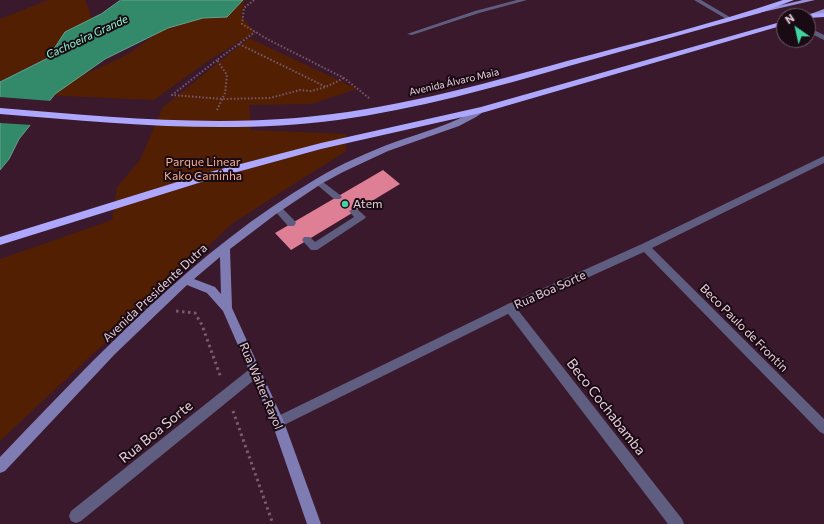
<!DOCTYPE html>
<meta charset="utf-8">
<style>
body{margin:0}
#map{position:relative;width:824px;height:524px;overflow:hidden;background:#3b192d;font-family:Commissioner,sans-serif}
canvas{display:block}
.north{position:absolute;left:776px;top:8px;width:40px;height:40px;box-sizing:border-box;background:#190a13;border:1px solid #6b5963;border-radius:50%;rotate:326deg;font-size:11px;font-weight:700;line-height:16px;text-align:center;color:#e6cfda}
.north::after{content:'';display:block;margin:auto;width:14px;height:18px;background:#40d4a2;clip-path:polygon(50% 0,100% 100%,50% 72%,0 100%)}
</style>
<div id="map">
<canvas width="824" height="524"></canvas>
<div class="north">N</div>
</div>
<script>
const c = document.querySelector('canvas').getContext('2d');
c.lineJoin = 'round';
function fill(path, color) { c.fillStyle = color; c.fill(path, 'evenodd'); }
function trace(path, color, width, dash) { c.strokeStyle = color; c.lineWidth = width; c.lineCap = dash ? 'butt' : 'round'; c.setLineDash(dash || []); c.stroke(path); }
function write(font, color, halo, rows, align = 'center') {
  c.font = font + ' Commissioner,sans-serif'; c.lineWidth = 4; c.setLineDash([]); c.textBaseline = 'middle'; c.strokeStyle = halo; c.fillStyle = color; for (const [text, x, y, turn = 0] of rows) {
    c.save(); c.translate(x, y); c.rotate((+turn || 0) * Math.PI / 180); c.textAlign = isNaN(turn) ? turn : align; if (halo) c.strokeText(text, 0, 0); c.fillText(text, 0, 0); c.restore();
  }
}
fill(new Path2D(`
 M 48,0 L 85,0 L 91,15 L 91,35 L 66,49 L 0,81 L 0,19 Z
 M 201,0 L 245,0 L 241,16 L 255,32 L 205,63 L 154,100 L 41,95 L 130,53 Z
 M 249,38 L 357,89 L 311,104 L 249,105 L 251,130 L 346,134 L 346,151 L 233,223 L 0,441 L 0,259 L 112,220 L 117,187 L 140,160 L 163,107 Z`), '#521f02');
const water = new Path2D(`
 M 121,0 L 243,0 L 227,17 L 203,18 L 168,28 L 105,59 L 55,94 L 19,139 L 9,159 L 0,170 L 0,82 L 48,58 L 65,32 L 101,14 Z`);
fill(water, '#338a6a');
trace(water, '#699f8c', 1);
fill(new Path2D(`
 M 0,97 L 51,101 L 32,125 L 0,123 Z`), '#3b192d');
fill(new Path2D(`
 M 383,170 L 400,184 L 291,250 L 275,233 Z`), '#df7f95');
trace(new Path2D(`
 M 254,0 L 244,8 L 242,24 L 269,40 L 344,78 L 369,98
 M 239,44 L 326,87
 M 217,60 L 172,95 L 223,99 L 270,98 L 300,90 L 311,91 L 326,87 L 344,78
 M 217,110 L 225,93 L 227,75 L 217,60 L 255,32`), '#795b6c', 2, [1.5, 2]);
trace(new Path2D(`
 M 176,311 L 195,313 L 202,325 L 221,378
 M 233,411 L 273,524`), '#795b6c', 3, [2.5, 3.5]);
fill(new Path2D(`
 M 808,27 L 824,35 L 824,40 L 808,32 Z
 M 319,179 L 340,195 L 342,197 L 340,199 L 334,199 L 316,184 L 315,182 L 316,180 Z
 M 277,205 L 280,206 L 294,220 L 296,223 L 294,226 L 288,226 L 274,210 L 272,208 L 274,206 Z
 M 354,208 L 357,209 L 366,217 L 364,219 L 317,250 L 311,250 L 302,240 L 304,237 L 310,237 L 315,242 L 354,217 L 349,211 Z
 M 510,303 L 514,305 L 682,519 L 684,524 L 668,524 L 506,311 L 505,308 L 506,305 Z`), '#5f5e80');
fill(new Path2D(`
 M 517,0 L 527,0 L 479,13 L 412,35 L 407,34 L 475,11 Z
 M 694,0 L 701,0 L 733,19 L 728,20 Z
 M 824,156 L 824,163 L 652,248 L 824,419 L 824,434 L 820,432 L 644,252 L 514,311 L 282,426 L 278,428 L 274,426 L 272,422 L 274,418 L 506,305 L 642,244 Z
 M 255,367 L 259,368 L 261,372 L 259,376 L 81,521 L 76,523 L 71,521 L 69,516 L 71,511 L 251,368 Z`), '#5f5e80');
fill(new Path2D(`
 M 479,108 L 485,108 L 486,110 L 476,117 L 459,126 L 388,151 L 343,172 L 321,184 L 276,214 L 230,249 L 232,308 L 284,422 L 321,524 L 307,524 L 272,423 L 223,311 L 207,293 L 187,285 L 115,354 L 5,471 L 0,473 L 0,457 C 97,356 195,250 316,179 C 341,164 368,152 395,142 C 424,132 453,124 479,108 ZM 220,257 L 221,294 L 215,287 L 194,279 Z`), '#7e7cb3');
fill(new Path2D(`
 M 803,0 L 815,0 L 763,12 L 760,10 Z
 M 824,9 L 824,13 L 808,18 L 808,16 L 805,16 Z`), '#9793da');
fill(new Path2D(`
 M 783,0 L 794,0 L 760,13 C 696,31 632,48 569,66 C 493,88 416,109 338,120 C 226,135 112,123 0,114 L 0,108 C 98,116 198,126 296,118 C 389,110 477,86 567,61 C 639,42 712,24 783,0 Z
 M 824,13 L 824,17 L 808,18 L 808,16 L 804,16 L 808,14 Z
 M 784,21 L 784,25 L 485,112 L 321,149 L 208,180 L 0,245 L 0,237 L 206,173 L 321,143 L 481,107 Z`), '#ada8fd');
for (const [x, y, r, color] of [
 [345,204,4,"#40d4a2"]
]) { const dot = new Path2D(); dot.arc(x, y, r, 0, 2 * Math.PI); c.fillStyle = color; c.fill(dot); trace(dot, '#190a13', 1.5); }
write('10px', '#e6cfda', '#190a13', [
 ["Avenida Álvaro Maia",454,82,-13]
]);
write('italic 11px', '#8dfcd0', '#190a13', [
 ["Cachoeira Grande",87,37,-25]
]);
write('12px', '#f1ad8e', '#190a13', [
 ["Parque Linear",203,162],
 ["Kako Caminha",203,176]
]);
write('12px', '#e6cfda', '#190a13', [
 ["Atem",353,204]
], 'left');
write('12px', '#e6cfda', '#190a13', [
 ["Rua Boa Sorte",550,290,-24],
 ["Avenida Presidente Dutra",155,293,-43],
 ["Beco Paulo de Frontin",744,328,45],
 ["Rua Walter Rayol",261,386,67]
]);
write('14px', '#e6cfda', '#190a13', [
 ["Beco Cochabamba",606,407,52],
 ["Rua Boa Sorte",156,432,-39]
]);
</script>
